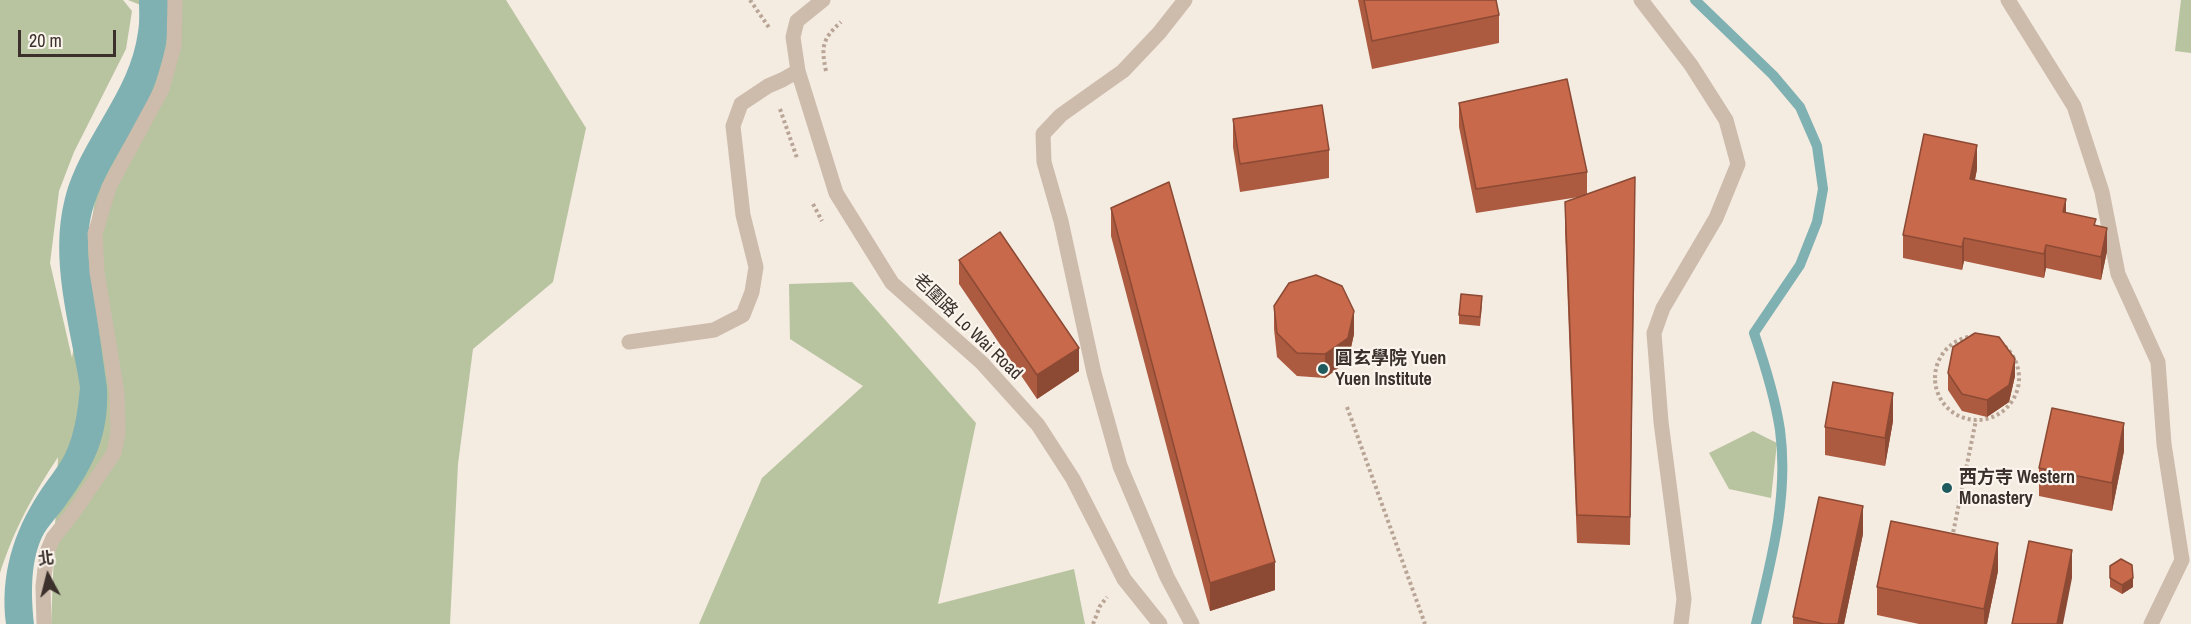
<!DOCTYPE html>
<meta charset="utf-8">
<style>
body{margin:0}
#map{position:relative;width:2191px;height:624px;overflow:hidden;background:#f4ebe1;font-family:"Archivo Narrow","Noto Sans TC",sans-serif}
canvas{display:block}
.north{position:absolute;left:18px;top:546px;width:60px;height:60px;-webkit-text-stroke:4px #fbf5ee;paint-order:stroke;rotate:353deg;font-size:16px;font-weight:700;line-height:24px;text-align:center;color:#3b302b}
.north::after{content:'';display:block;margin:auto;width:21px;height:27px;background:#3b302b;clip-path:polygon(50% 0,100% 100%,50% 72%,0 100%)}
.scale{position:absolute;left:18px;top:30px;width:98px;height:27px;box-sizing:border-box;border:3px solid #3b302b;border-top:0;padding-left:8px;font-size:18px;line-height:21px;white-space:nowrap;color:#3b302b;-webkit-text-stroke:4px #fbf5ee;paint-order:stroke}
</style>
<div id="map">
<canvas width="2191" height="624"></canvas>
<div class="north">北</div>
<div class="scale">20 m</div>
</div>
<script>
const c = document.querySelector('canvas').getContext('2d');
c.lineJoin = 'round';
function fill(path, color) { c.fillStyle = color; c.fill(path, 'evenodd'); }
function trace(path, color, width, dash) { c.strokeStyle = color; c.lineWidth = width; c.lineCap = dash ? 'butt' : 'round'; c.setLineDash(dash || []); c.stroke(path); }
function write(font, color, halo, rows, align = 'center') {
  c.font = font + ' "Archivo Narrow","Noto Sans TC",sans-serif'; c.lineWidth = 4.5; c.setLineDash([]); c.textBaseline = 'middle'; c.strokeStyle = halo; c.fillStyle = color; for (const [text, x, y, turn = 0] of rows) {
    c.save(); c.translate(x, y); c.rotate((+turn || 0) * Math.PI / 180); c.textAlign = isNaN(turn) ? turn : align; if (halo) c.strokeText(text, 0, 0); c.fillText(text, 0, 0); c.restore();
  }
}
fill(new Path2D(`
 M 0,0 L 123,0 L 132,11 L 126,49 L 74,152 L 59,191 L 50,263 L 72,358 L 95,199 L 163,14 L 128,0 L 506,0 L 586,128 L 553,282 L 473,349 L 458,464 L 450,624 L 51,624 L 58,457 C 32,497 15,527 0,573 Z
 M 2181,0 L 2191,0 L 2191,53 L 2175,51 Z
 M 852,282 L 976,423 L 938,604 L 1074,569 L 1085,624 L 699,624 L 762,478 L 863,386 L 790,339 L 789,284 Z
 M 1753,431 L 1777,443 L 1771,498 L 1729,489 L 1709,453 Z`), '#b8c4a0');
fill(new Path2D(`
 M 139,0 L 168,0 C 172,37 159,82 141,114 C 123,147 102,176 92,212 C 84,243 90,271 95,302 C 99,331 103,360 107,388 C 109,436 94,466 67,503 C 59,515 48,525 42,537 C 30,563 31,596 34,624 L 6,624 C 0,576 13,533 39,493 C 47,480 58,468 65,454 C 75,434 78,409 80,387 C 70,325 49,260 65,198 C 80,139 130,93 138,32 C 140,21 139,10 139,0 Z`), '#7fb0b2');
trace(new Path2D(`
 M 1695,0 L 1773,75 L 1800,107 L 1817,146 L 1823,189 L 1817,222 L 1800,265 L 1754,333 C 1765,365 1775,397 1780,430 C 1789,496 1771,561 1756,624`), '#7fb0b2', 10);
trace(new Path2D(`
 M 750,0 L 770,29
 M 826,71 C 821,47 822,39 841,22
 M 780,109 L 797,158
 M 813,204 L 822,221
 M1935 378a42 42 0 1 1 84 0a42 42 0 1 1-84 0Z
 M 1347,407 L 1425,624
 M 1952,538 L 1976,420
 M 1093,624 L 1100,606 L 1107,597`), '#b9a596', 4, [3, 3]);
trace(new Path2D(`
 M 823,0 L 797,21 L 793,37 L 798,71 L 836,193 L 892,283 L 982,363 L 1038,425 L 1073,479 L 1124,579 L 1160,624
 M 1185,0 L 1159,33 L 1123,71 L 1061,115 L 1043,134 L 1044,162 L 1061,221 L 1094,373 L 1120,466 L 1167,577 L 1192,624
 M 1641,0 L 1691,65 L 1726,120 L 1738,164 L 1716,218 L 1663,308 L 1654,333 L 1661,422 L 1684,599 L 1681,624
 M 2008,0 L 2074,106 L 2102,192 L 2118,274 L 2158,362 L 2164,444 L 2182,560 L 2151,624
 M 629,342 L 714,330 L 743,315 L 752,292 L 756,267 L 743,215 L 733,126 L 741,104 L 768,86 L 782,80 L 798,71
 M 44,624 L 43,586 L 47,552 L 53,538 L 73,513 L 114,453 L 118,433 L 117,393 L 97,272 L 95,234 L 109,187 L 162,89 L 174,46 L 175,0`), '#cdbbac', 15);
fill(new Path2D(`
 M 1358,0 L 1496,0 L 1499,15 L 1499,43 L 1372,69 Z
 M 1459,103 L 1587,172 L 1587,194 L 1635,205 L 1630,545 L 1577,543 L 1565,230 L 1565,202 L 1579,197 L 1476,213 L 1459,127 Z
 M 1233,119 L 1329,150 L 1329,178 L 1240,192 L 1233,147 Z
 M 1977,169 L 1975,180 L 2066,213 L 2096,225 L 2107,251 L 2101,280 L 2046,268 L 2044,278 L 1964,261 L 1962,270 L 1903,258 L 1903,235 Z
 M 1111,208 L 1275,590 L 1210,611 L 1111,236 Z
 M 959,260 L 1079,371 L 1037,399 L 959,284 Z
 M 1482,305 L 1480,326 L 1459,324 L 1459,315 Z
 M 1274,306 L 1354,334 L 1348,361 L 1325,378 L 1297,376 L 1277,357 L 1274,329 Z
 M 1948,373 L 2015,376 L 2009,402 L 1987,417 L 1962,411 L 1948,390 Z
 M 1893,421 L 1885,466 L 1825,455 L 1825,427 Z
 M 2124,451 L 2112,511 L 2039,496 L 2039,468 Z
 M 1863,534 L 1844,624 L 1793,624 L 1793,617 Z
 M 2110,566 L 2133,587 L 2122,594 L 2110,587 Z
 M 1998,571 L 1987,624 L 1919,624 L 1877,615 L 1877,587 Z`), '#ac5a40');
fill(new Path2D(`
 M 1977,145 L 1977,169 L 1970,202 L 1970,179 Z
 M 2066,199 L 2066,222 L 2063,212 Z
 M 2107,228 L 2107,251 L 2101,280 L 2101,257 Z
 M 1964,238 L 1964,261 L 1962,270 L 1962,247 Z
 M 2046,245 L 2046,268 L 2044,278 L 2044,254 Z
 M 1354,311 L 1354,334 L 1348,361 L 1325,378 L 1325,354 Z
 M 1079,348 L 1079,371 L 1037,399 L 1037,375 Z
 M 2015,359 L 2015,376 L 2009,402 L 1987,417 L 1987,400 Z
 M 1893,393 L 1893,421 L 1885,466 L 1885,438 Z
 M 2124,423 L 2124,451 L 2112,511 L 2112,483 Z
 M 1863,506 L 1863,534 L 1844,624 L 1838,624 Z
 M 1998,543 L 1998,571 L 1987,624 L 1984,624 L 1984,609 Z
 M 2072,550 L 2072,578 L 2063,624 L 2057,624 Z
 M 1275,562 L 1275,590 L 1210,611 L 1210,583 Z
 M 2133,578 L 2133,587 L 2122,594 L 2122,585 Z`), '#8c4a34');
const building = new Path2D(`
 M 1364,0 L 1496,0 L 1499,15 L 1372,41 Z
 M 1567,79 L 1587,172 L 1476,189 L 1459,103 Z
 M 1322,105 L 1329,150 L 1240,164 L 1233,119 Z
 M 1924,134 L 1977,145 L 1970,179 L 2066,199 L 2063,212 L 2096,219 L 2094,225 L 2107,228 L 2101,257 L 2046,245 L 2044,254 L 1964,238 L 1962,247 L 1903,235 Z
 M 1635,177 L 1630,517 L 1577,515 L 1565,202 Z
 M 1169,182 L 1275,562 L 1210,583 L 1111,208 Z
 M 1000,232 L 1079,348 L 1037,375 L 959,260 Z
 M 1316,275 L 1342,286 L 1354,311 L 1348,338 L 1325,354 L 1297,353 L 1277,333 L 1274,306 L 1289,283 Z
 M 1461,294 L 1482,296 L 1480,317 L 1459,315 Z
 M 1975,333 L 1999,337 L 2015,359 L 2009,385 L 1987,400 L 1962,394 L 1948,373 L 1953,347 Z
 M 1833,382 L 1893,393 L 1885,438 L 1825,427 Z
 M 2052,408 L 2124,423 L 2112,483 L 2039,468 Z
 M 1819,497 L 1863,506 L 1838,624 L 1824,624 L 1793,617 Z
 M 1891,521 L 1998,543 L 1984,609 L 1877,587 Z
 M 2029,541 L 2072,550 L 2057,624 L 2012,624 Z
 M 2121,559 L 2132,565 L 2133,578 L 2122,585 L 2110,578 L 2110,566 Z`);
fill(building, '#c8694b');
trace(building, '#8c4a34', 1.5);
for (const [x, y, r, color] of [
 [1323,369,6,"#1f5a5e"],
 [1947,488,6,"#1f5a5e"]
]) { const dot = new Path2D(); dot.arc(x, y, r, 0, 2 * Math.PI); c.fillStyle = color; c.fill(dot); trace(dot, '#fbf5ee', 2); }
write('18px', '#3b302b', '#fbf5ee', [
 ["老圍路 Lo Wai Road",967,327,44]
]);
write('bold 18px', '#3b302b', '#fbf5ee', [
 ["圓玄學院 Yuen",1335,359],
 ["Yuen Institute",1335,380],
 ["西方寺 Western",1959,478],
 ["Monastery",1959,499]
], 'left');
</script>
